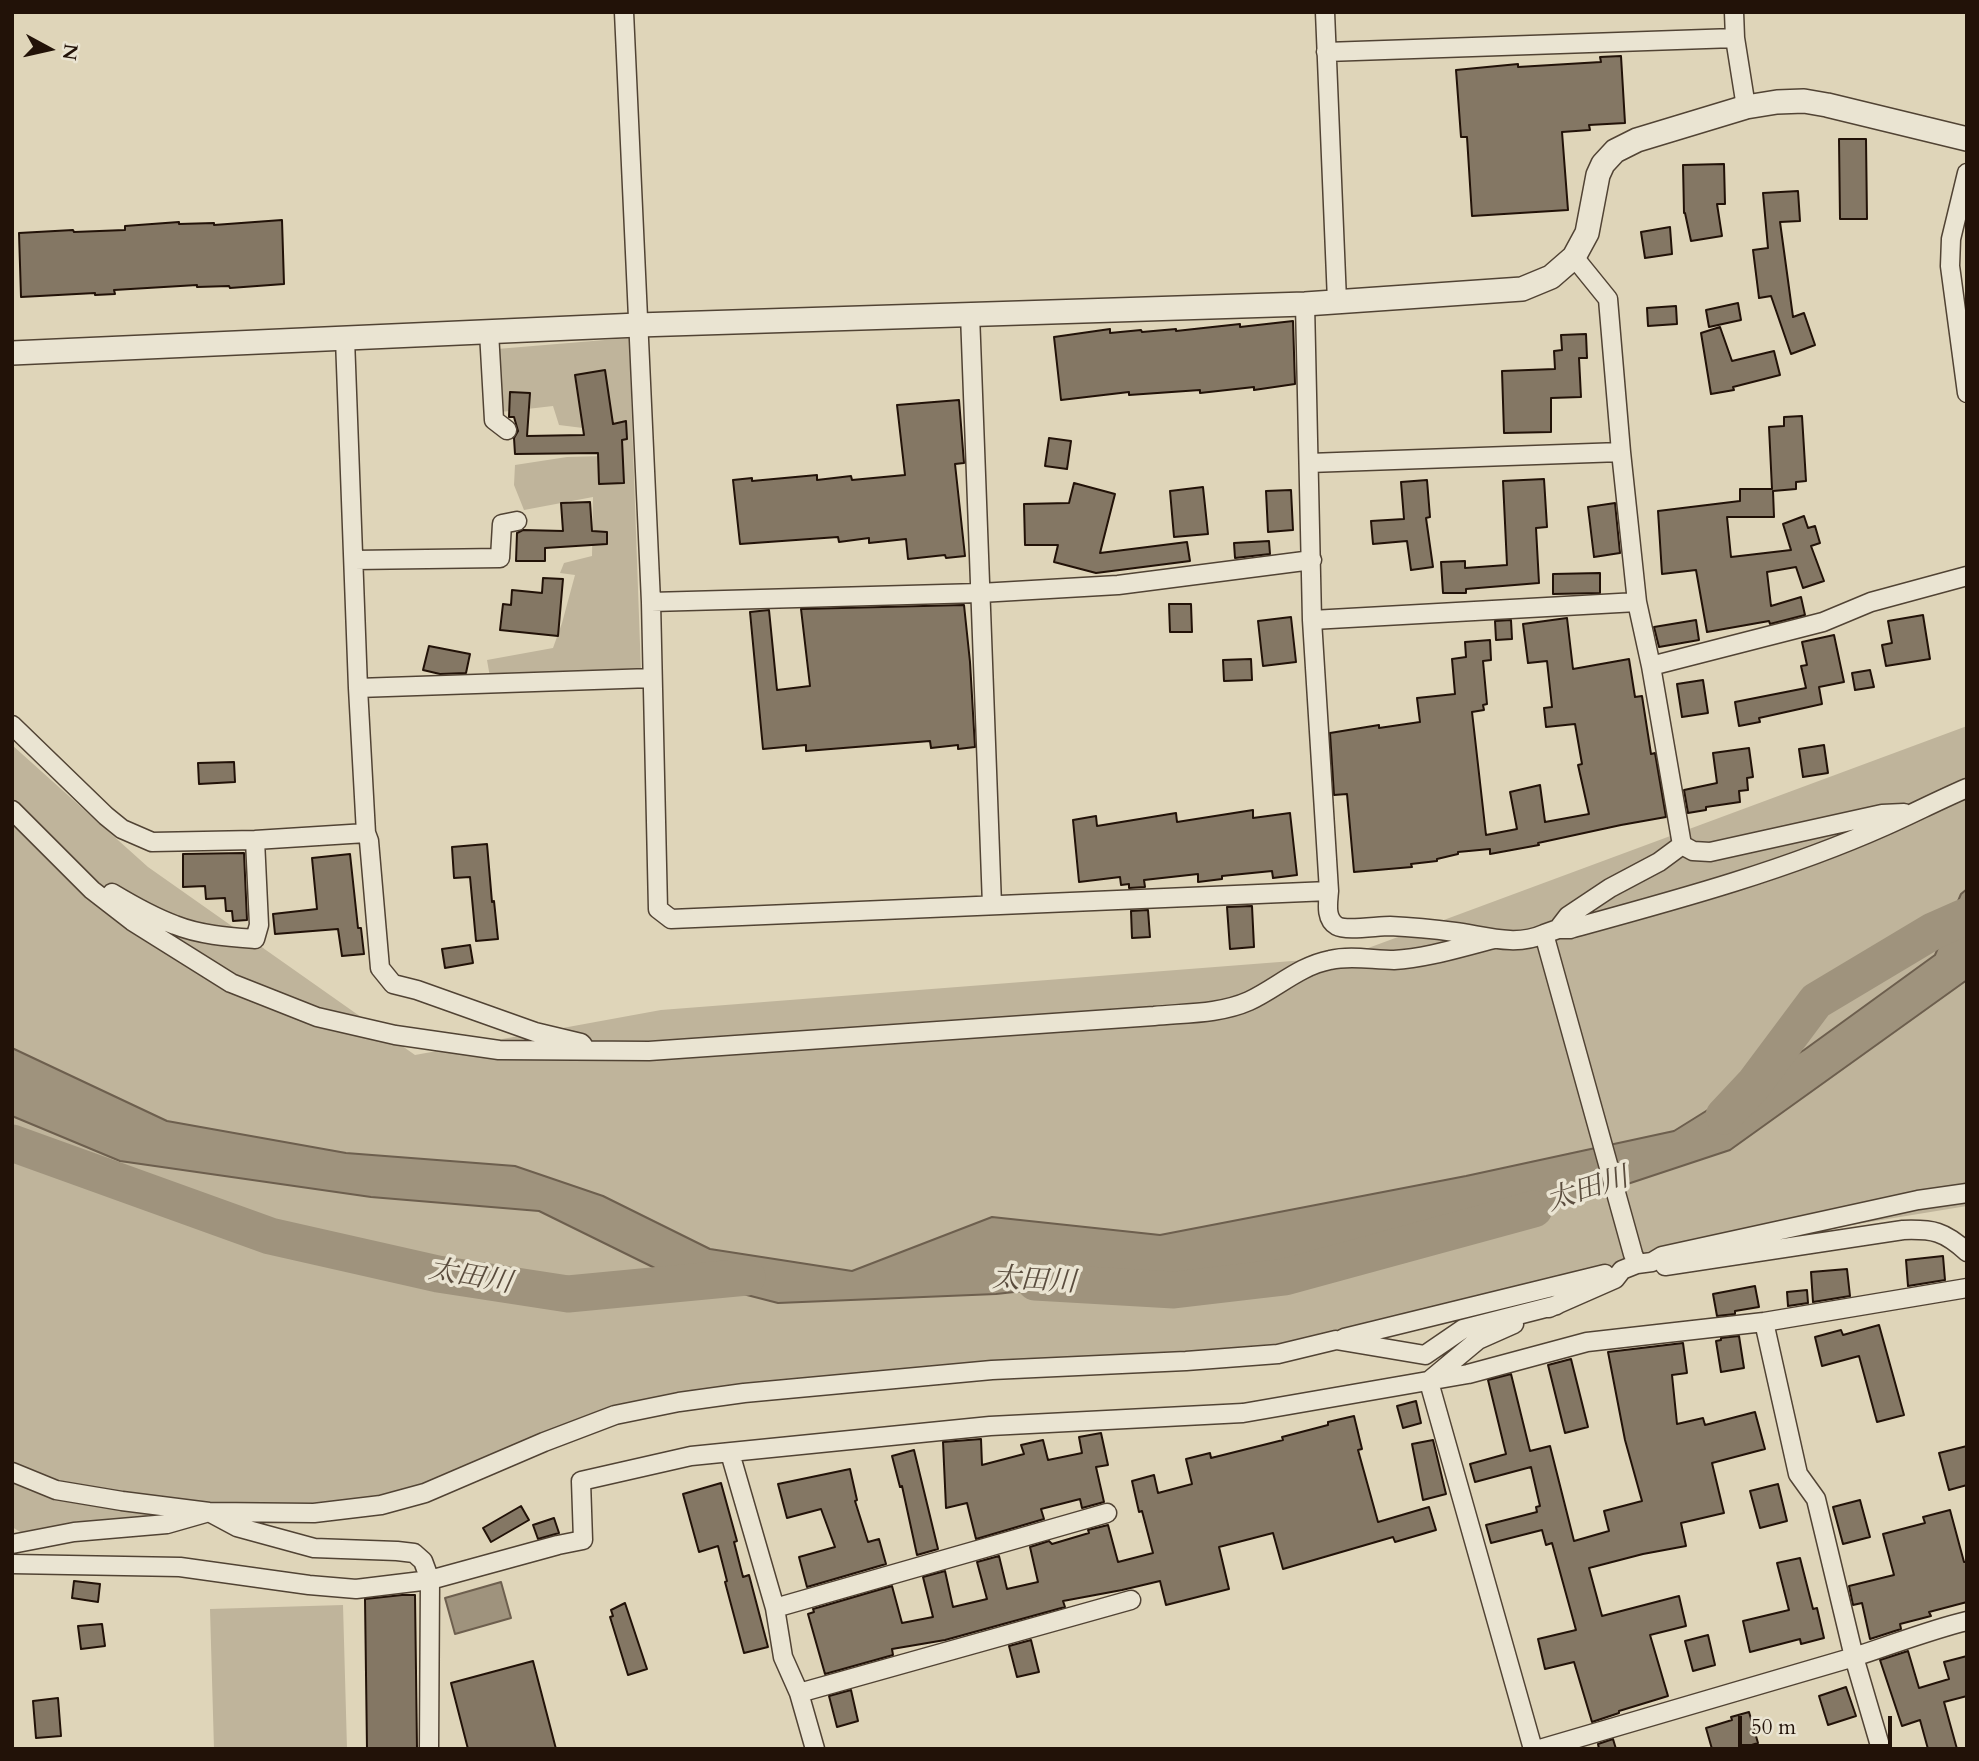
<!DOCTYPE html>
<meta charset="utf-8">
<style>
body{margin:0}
#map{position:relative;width:1979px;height:1761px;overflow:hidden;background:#dfd5b9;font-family:Cardo,serif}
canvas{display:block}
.frame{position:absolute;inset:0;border:14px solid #221208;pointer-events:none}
.north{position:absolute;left:14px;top:14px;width:70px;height:70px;-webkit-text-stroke:5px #eae4d2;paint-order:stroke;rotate:98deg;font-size:19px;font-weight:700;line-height:28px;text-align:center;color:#221208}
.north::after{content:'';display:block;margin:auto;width:24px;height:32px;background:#221208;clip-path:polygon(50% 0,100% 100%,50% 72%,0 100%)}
.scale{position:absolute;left:1738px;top:1716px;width:154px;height:32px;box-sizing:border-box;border:4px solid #221208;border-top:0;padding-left:9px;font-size:21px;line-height:24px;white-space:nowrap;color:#221208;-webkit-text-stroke:5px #eae4d2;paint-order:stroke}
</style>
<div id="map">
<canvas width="1979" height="1761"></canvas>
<div class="frame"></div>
<div class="north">N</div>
<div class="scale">50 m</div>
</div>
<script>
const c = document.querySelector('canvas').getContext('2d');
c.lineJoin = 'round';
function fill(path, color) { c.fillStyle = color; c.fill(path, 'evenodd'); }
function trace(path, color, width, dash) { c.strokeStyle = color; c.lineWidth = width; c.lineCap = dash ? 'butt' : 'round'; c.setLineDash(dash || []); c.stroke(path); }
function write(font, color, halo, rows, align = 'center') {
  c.font = font + ' Cardo,"Noto Serif JP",serif'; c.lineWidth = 7; c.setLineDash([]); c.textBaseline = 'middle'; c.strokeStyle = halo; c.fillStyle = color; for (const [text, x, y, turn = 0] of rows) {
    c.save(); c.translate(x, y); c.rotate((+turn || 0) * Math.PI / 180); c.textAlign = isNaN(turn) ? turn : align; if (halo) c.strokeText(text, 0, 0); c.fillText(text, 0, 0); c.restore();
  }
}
fill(new Path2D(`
 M 629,338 L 641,672 L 491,683 L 487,660 L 553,648 L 562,623 L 575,575 L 560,573 L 564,563 L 592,556 L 593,497 L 524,510 L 514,485 L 515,465 L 567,457 L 604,456 L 615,443 L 605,371 L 574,375 L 583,428 L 559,425 L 553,406 L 501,412 L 497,349 Z
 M 1967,726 L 1967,1206 L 1662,1256 L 1278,1354 L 804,1388 L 598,1422 L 381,1505 L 209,1512 L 22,1533 L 12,1527 L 12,745 L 148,867 L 415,1055 L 661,1010 L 1344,957 Z
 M 343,1605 L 347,1749 L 214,1749 L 210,1609 Z`), '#bfb49b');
const water = new Path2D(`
 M 1967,889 L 1967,980 L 1730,1150 L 1546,1211 L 1269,1264 L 996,1294 L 778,1303 L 669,1275 L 539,1211 L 371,1197 L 120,1161 L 12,1116 L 12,1048 L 167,1121 L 346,1153 L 515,1166 L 603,1196 L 710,1249 L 852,1271 L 992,1217 L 1160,1235 L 1466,1176 L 1674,1131 L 1804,1050 L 1935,955 L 1961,894 Z
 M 501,1582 L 511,1618 L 455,1634 L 445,1598 Z`);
fill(water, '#9f937d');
trace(water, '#6d5f4e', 2);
trace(new Path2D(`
 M 1724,1116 L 1754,1084 L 1816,1001 L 1933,931 L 1967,916
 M 12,1143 L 270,1236 L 438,1274 L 568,1294 L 747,1277
 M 1035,1282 L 1174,1290 L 1285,1277 L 1534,1209`), '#9f937d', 37);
const building = new Path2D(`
 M 1621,56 L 1625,123 L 1589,125 L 1590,130 L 1562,132 L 1568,210 L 1472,216 L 1467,137 L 1461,137 L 1456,70 L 1518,64 L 1518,67 L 1601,62 L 1600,57 Z
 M 1839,139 L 1866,139 L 1867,219 L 1840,219 Z
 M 1724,164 L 1725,204 L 1717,204 L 1722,236 L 1691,241 L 1685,213 L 1684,213 L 1683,165 Z
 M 1798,191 L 1800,221 L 1780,222 L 1793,317 L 1804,313 L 1815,345 L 1791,354 L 1771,296 L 1759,298 L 1753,250 L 1768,248 L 1763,193 Z
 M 282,220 L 284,284 L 230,288 L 229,286 L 197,287 L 197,285 L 114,290 L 115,294 L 95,295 L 95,293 L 21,297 L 19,233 L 73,230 L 74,232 L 125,230 L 125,226 L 179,222 L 179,224 L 214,223 L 214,225 Z
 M 1670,227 L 1672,254 L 1645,258 L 1641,232 Z
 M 1738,303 L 1741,320 L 1709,327 L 1706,310 Z
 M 1676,306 L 1677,324 L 1648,326 L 1647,308 Z
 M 1293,321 L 1295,384 L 1254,390 L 1254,387 L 1200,393 L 1200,390 L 1129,395 L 1129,392 L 1061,400 L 1054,337 L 1110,329 L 1110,333 L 1141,330 L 1142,332 L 1176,329 L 1176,331 L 1240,324 L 1240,327 Z
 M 1720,327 L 1732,361 L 1774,351 L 1780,375 L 1733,387 L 1734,390 L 1711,394 L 1701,333 Z
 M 1586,334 L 1587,358 L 1579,358 L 1581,397 L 1551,398 L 1551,432 L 1504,433 L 1502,371 L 1555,369 L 1554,351 L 1562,350 L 1561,335 Z
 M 605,370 L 613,424 L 626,421 L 627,439 L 622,440 L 624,483 L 599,484 L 598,453 L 515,454 L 514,438 L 518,431 L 514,417 L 509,417 L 510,392 L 530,393 L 527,436 L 584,435 L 575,375 Z
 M 959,400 L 964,463 L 955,464 L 965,556 L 946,558 L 945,555 L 908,559 L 906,539 L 869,543 L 869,538 L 839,542 L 838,537 L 740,544 L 733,480 L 752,478 L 752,481 L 817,475 L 817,480 L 851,476 L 852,480 L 905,475 L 897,405 Z
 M 1802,416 L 1806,481 L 1796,482 L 1796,489 L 1773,491 L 1774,517 L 1727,517 L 1731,557 L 1791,550 L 1783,524 L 1804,516 L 1808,528 L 1815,526 L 1820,543 L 1811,546 L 1824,581 L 1803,588 L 1796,567 L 1767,572 L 1771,606 L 1801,597 L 1805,615 L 1770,624 L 1769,621 L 1707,632 L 1696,570 L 1662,574 L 1658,511 L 1740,501 L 1740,489 L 1772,489 L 1769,427 L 1784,426 L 1784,417 Z
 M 1049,438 L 1071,441 L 1067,469 L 1045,466 Z
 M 1544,479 L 1547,527 L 1536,528 L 1539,583 L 1466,589 L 1466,593 L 1443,593 L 1441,562 L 1465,561 L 1465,568 L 1507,565 L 1503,481 Z
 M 1427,480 L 1430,517 L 1426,518 L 1433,567 L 1411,570 L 1407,541 L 1373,544 L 1371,521 L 1404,519 L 1401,482 Z
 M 1074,483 L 1115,494 L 1100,553 L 1187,542 L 1190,561 L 1096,573 L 1054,562 L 1058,545 L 1025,545 L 1024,504 L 1069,503 Z
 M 1203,487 L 1208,534 L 1174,537 L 1170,491 Z
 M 1291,490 L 1293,530 L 1268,532 L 1266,491 Z
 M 590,502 L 592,531 L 607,532 L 607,544 L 545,548 L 545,561 L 516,561 L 517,533 L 523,530 L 563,531 L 561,503 Z
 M 1615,503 L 1620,553 L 1594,557 L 1588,507 Z
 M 1269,541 L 1270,554 L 1235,558 L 1234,543 Z
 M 1600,573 L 1600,593 L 1553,594 L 1553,574 Z
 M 543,578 L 563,579 L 558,636 L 500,630 L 503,604 L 511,605 L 512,590 L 542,593 Z
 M 1169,604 L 1191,604 L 1192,632 L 1170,632 Z
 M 964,605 L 970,662 L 975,747 L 958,749 L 958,745 L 931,748 L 930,741 L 806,751 L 806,745 L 763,749 L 750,612 L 769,610 L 777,690 L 810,686 L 801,609 Z
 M 1923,615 L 1930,659 L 1886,666 L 1882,645 L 1892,643 L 1888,621 Z
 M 1291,617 L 1296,662 L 1263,666 L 1258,621 Z
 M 1567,618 L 1573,669 L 1629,659 L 1635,697 L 1642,696 L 1651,754 L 1655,753 L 1666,817 L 1621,825 L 1538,843 L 1539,845 L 1490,854 L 1490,849 L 1458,852 L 1458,854 L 1437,859 L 1437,861 L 1411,864 L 1412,867 L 1354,872 L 1347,794 L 1334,795 L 1330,733 L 1379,725 L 1379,728 L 1420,722 L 1417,698 L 1455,694 L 1452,659 L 1466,657 L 1465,642 L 1490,640 L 1491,660 L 1483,661 L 1487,704 L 1483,705 L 1484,710 L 1472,712 L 1486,835 L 1517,829 L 1510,792 L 1540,785 L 1545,822 L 1589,814 L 1578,765 L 1582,764 L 1575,724 L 1546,727 L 1544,708 L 1552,707 L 1547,661 L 1528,663 L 1523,624 Z
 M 1511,620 L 1512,639 L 1496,640 L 1495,621 Z
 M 1696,620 L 1699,640 L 1659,647 L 1654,627 Z
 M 1834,635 L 1844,682 L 1819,687 L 1822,704 L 1759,718 L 1760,722 L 1739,726 L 1735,702 L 1806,688 L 1801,666 L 1807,665 L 1802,642 Z
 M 429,646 L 470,654 L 466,673 L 440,674 L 423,670 Z
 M 1251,659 L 1252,680 L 1224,681 L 1223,660 Z
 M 1870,670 L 1874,687 L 1855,690 L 1852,673 Z
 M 1703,680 L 1708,713 L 1682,717 L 1677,684 Z
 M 1824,745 L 1828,773 L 1803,777 L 1799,749 Z
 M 1749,748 L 1753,777 L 1747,778 L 1748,790 L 1739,791 L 1740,802 L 1706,807 L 1706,810 L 1688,813 L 1684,790 L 1717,783 L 1713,753 Z
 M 234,762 L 235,782 L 199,784 L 198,763 Z
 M 1253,810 L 1253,818 L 1290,813 L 1297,875 L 1273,878 L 1272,871 L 1222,876 L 1222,879 L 1198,882 L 1198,874 L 1144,880 L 1145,887 L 1129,888 L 1129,884 L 1121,885 L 1120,877 L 1079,882 L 1073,820 L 1096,816 L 1097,826 L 1176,813 L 1177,822 Z
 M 487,844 L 492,902 L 494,901 L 498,939 L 476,941 L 470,877 L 454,878 L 452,847 Z
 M 244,853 L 247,920 L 233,921 L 232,911 L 226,911 L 225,898 L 206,899 L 205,886 L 183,887 L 183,854 Z
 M 350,854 L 358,928 L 361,928 L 364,954 L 342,956 L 338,929 L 275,934 L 273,914 L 317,909 L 312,858 Z
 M 1252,906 L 1254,947 L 1230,949 L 1227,907 Z
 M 1148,910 L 1150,937 L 1132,938 L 1131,911 Z
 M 470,945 L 473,963 L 445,968 L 442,949 Z
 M 1943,1256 L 1945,1280 L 1908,1286 L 1906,1260 Z
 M 1847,1269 L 1850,1296 L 1813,1302 L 1811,1272 Z
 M 1755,1286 L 1759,1307 L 1735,1311 L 1735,1314 L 1717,1316 L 1713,1294 Z
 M 1807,1290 L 1808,1303 L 1788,1306 L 1787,1292 Z
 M 1879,1325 L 1904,1415 L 1877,1422 L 1859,1356 L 1822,1366 L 1815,1337 L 1841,1330 L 1843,1335 Z
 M 1739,1336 L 1744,1368 L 1721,1372 L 1716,1341 L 1721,1340 L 1721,1338 Z
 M 1683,1343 L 1687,1373 L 1672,1375 L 1677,1424 L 1703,1418 L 1705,1425 L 1755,1412 L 1765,1449 L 1712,1463 L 1724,1513 L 1681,1523 L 1686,1546 L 1643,1554 L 1589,1568 L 1602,1616 L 1679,1596 L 1686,1626 L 1650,1635 L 1668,1696 L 1619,1711 L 1619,1713 L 1592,1722 L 1574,1662 L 1545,1669 L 1538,1639 L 1576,1630 L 1552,1543 L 1546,1545 L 1542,1530 L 1491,1543 L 1486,1525 L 1537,1512 L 1536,1507 L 1540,1506 L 1531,1467 L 1475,1482 L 1470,1464 L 1506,1454 L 1488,1380 L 1511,1374 L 1530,1451 L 1550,1446 L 1574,1541 L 1609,1531 L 1604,1511 L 1642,1501 L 1625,1440 L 1608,1352 Z
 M 1571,1359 L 1588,1427 L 1565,1433 L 1548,1365 Z
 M 1416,1401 L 1421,1423 L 1403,1428 L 1397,1406 Z
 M 1354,1416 L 1362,1449 L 1358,1450 L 1378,1522 L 1429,1507 L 1436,1530 L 1395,1542 L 1393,1537 L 1283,1569 L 1273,1533 L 1219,1547 L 1229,1589 L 1166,1605 L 1160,1581 L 1122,1590 L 1063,1601 L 1065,1607 L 945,1640 L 892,1649 L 893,1655 L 825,1674 L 808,1614 L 814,1612 L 813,1609 L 892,1586 L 902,1623 L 933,1617 L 923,1577 L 945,1571 L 953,1607 L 987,1599 L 977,1562 L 999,1556 L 1007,1589 L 1038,1582 L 1030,1547 L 1049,1541 L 1052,1544 L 1089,1533 L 1088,1530 L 1108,1525 L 1118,1562 L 1153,1553 L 1142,1511 L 1139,1512 L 1132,1481 L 1154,1475 L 1158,1493 L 1192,1484 L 1186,1459 L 1210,1453 L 1211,1458 L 1283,1440 L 1282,1437 L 1328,1425 L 1328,1422 Z
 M 1101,1433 L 1108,1465 L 1096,1467 L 1104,1502 L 1082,1508 L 1080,1499 L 1041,1509 L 1044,1519 L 976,1539 L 967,1503 L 946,1508 L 943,1442 L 981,1439 L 982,1465 L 1024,1454 L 1021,1445 L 1043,1440 L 1048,1460 L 1082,1453 L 1079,1437 Z
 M 1433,1440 L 1446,1494 L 1423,1500 L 1412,1444 Z
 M 1967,1446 L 1967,1485 L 1949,1490 L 1939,1453 Z
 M 914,1450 L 938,1549 L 917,1555 L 902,1486 L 900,1487 L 892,1456 Z
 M 850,1469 L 857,1500 L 855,1501 L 868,1542 L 879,1539 L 886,1564 L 807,1587 L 799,1557 L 835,1547 L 821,1509 L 787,1518 L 778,1484 Z
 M 721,1483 L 737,1541 L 734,1542 L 743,1577 L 749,1575 L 768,1647 L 744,1653 L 725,1582 L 727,1581 L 718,1546 L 699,1552 L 683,1494 Z
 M 1778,1484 L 1787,1521 L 1760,1528 L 1750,1491 Z
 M 1860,1500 L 1870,1537 L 1843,1544 L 1833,1507 Z
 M 521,1506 L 529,1520 L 491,1542 L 483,1528 Z
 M 1950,1510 L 1964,1562 L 1967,1562 L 1967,1602 L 1929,1612 L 1931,1616 L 1900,1624 L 1901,1629 L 1870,1639 L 1862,1603 L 1853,1605 L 1849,1586 L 1894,1575 L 1883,1534 L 1925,1523 L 1923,1517 Z
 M 554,1518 L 559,1533 L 538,1539 L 533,1525 Z
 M 1800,1558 L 1813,1609 L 1817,1608 L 1824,1638 L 1801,1644 L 1800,1639 L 1750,1652 L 1743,1621 L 1789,1610 L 1777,1563 Z
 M 74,1581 L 100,1584 L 98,1602 L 72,1598 Z
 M 402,1595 L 415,1595 L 417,1749 L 367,1749 L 365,1599 Z
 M 625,1603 L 647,1669 L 628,1675 L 610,1617 L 613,1616 L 611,1610 Z
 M 102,1624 L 105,1646 L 81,1649 L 78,1626 Z
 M 1708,1635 L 1715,1665 L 1693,1671 L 1685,1641 Z
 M 1031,1640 L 1039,1672 L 1017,1677 L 1009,1646 Z
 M 1908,1651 L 1919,1688 L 1949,1679 L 1944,1662 L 1967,1656 L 1967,1696 L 1944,1702 L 1957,1749 L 1928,1749 L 1920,1720 L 1902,1726 L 1880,1660 Z
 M 533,1661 L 556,1749 L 468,1749 L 451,1683 Z
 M 1846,1687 L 1856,1716 L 1828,1725 L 1819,1696 Z
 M 851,1690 L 858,1721 L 837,1727 L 829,1696 Z
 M 58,1698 L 61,1736 L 36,1738 L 33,1701 Z
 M 1749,1712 L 1758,1743 L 1739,1749 L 1712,1749 L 1706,1728 L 1732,1720 L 1731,1717 Z
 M 1613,1739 L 1616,1749 L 1599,1749 L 1598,1744 Z`);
fill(building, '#847764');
trace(building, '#221208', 2);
const minor = new Path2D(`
 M 624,12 L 651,602 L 658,909 L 671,919 L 1329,891
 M 1325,12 L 1337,301
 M 1734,12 L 1735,38 L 1746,107
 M 1326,52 L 1735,38
 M 1967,173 L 1951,239 L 1950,266 L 1967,393
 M 1574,257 L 1608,299 L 1621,452 L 1637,602 L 1651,666 L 1682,845
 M 1305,304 L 1312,620 L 1329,891 C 1328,903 1325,919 1337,926 C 1346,931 1377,926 1390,926 C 1412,927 1433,929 1455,932 C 1485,936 1515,947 1544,934
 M 970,314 L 992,905
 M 489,332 L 494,420 L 507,430
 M 345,339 L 358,688 L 366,833 L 369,841 L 380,968 L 393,984 L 417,990 L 535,1032 L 581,1043 L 583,1045
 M 1309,463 L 1621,452
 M 354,560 L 500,558 L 502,524 L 517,521
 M 651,602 L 980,593 L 1118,585 L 1312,560
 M 1312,620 L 1637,602
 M 1651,666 L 1823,622 L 1871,602 L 1967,576
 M 358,688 L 652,678
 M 12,725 L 106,816 L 122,829 L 152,842 L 255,840 L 366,833
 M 12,810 L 92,890 L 132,921 L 231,983 L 317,1017 L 395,1035 L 499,1050 L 649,1051 L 1154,1016 C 1185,1013 1220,1014 1249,1001 C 1277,988 1299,966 1330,960 C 1351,955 1373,960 1394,960 C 1428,958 1461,947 1494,939
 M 1682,845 L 1693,851 L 1710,852 L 1882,814 L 1904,813
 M 112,893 C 132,905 153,917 175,925 C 200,935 229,937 255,939 L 259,925 L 255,840
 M 1558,929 L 1570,929 C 1676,900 1784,871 1885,826 C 1912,814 1939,800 1967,788
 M 1637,1264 L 1652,1262 L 1662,1256 L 1918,1200 L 1967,1193
 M 1665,1266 L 1903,1230 C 1933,1229 1944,1231 1967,1252
 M 1549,1308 L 1615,1279 L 1622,1270 L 1637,1264 L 1633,1254 L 1544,934 L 1558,929 L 1568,916 L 1610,888 L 1659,862 L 1682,845
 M 1764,1322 L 1798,1474 L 1816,1499 L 1854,1657 L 1881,1749
 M 1344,1338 L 1605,1274
 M 1430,1380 L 1478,1340 L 1514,1324
 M 1429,1382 L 1533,1749
 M 730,1453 L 775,1608 L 783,1657 L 799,1693 L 815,1749
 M 12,1472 L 56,1490 L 122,1501 L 209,1512 L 314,1513 L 381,1505 L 425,1493 L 544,1442 L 615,1415 L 679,1402 L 744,1393 L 992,1370 L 1186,1361 L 1278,1354 L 1336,1340 L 1425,1355 L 1463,1329 L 1557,1305
 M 12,1544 L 74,1532 L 167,1524 L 209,1512 L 237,1527 L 314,1548 L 397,1551 L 414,1553 L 423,1561 L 430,1580 L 429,1749
 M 12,1564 L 180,1567 L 309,1585 L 356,1589 L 430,1580 L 558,1545 L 583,1540 L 581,1481 L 691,1456 L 990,1426 L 1243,1413 L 1468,1374 L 1587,1342 L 1764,1322 L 1967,1288
 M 775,1608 L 1107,1513
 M 799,1693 L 1131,1600
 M 1540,1749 C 1645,1718 1750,1688 1854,1657 C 1892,1645 1929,1630 1967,1621`);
const tertiary = new Path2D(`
 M 12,353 L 638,325 L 1305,304 L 1522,289 L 1551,277 L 1574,257 L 1587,233 L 1598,175 L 1603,164 L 1615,151 L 1637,140 L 1746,107 L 1777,102 L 1804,101 L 1827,105 L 1967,139`);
trace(minor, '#514334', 21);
trace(tertiary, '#514334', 26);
trace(minor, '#eae4d2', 18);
trace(tertiary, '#eae4d2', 23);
write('italic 28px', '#5a4c3d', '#eae4d2', [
 ["太田川",1588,1191,-18],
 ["太田川",470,1278,10],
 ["太田川",1034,1282,3]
]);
</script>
